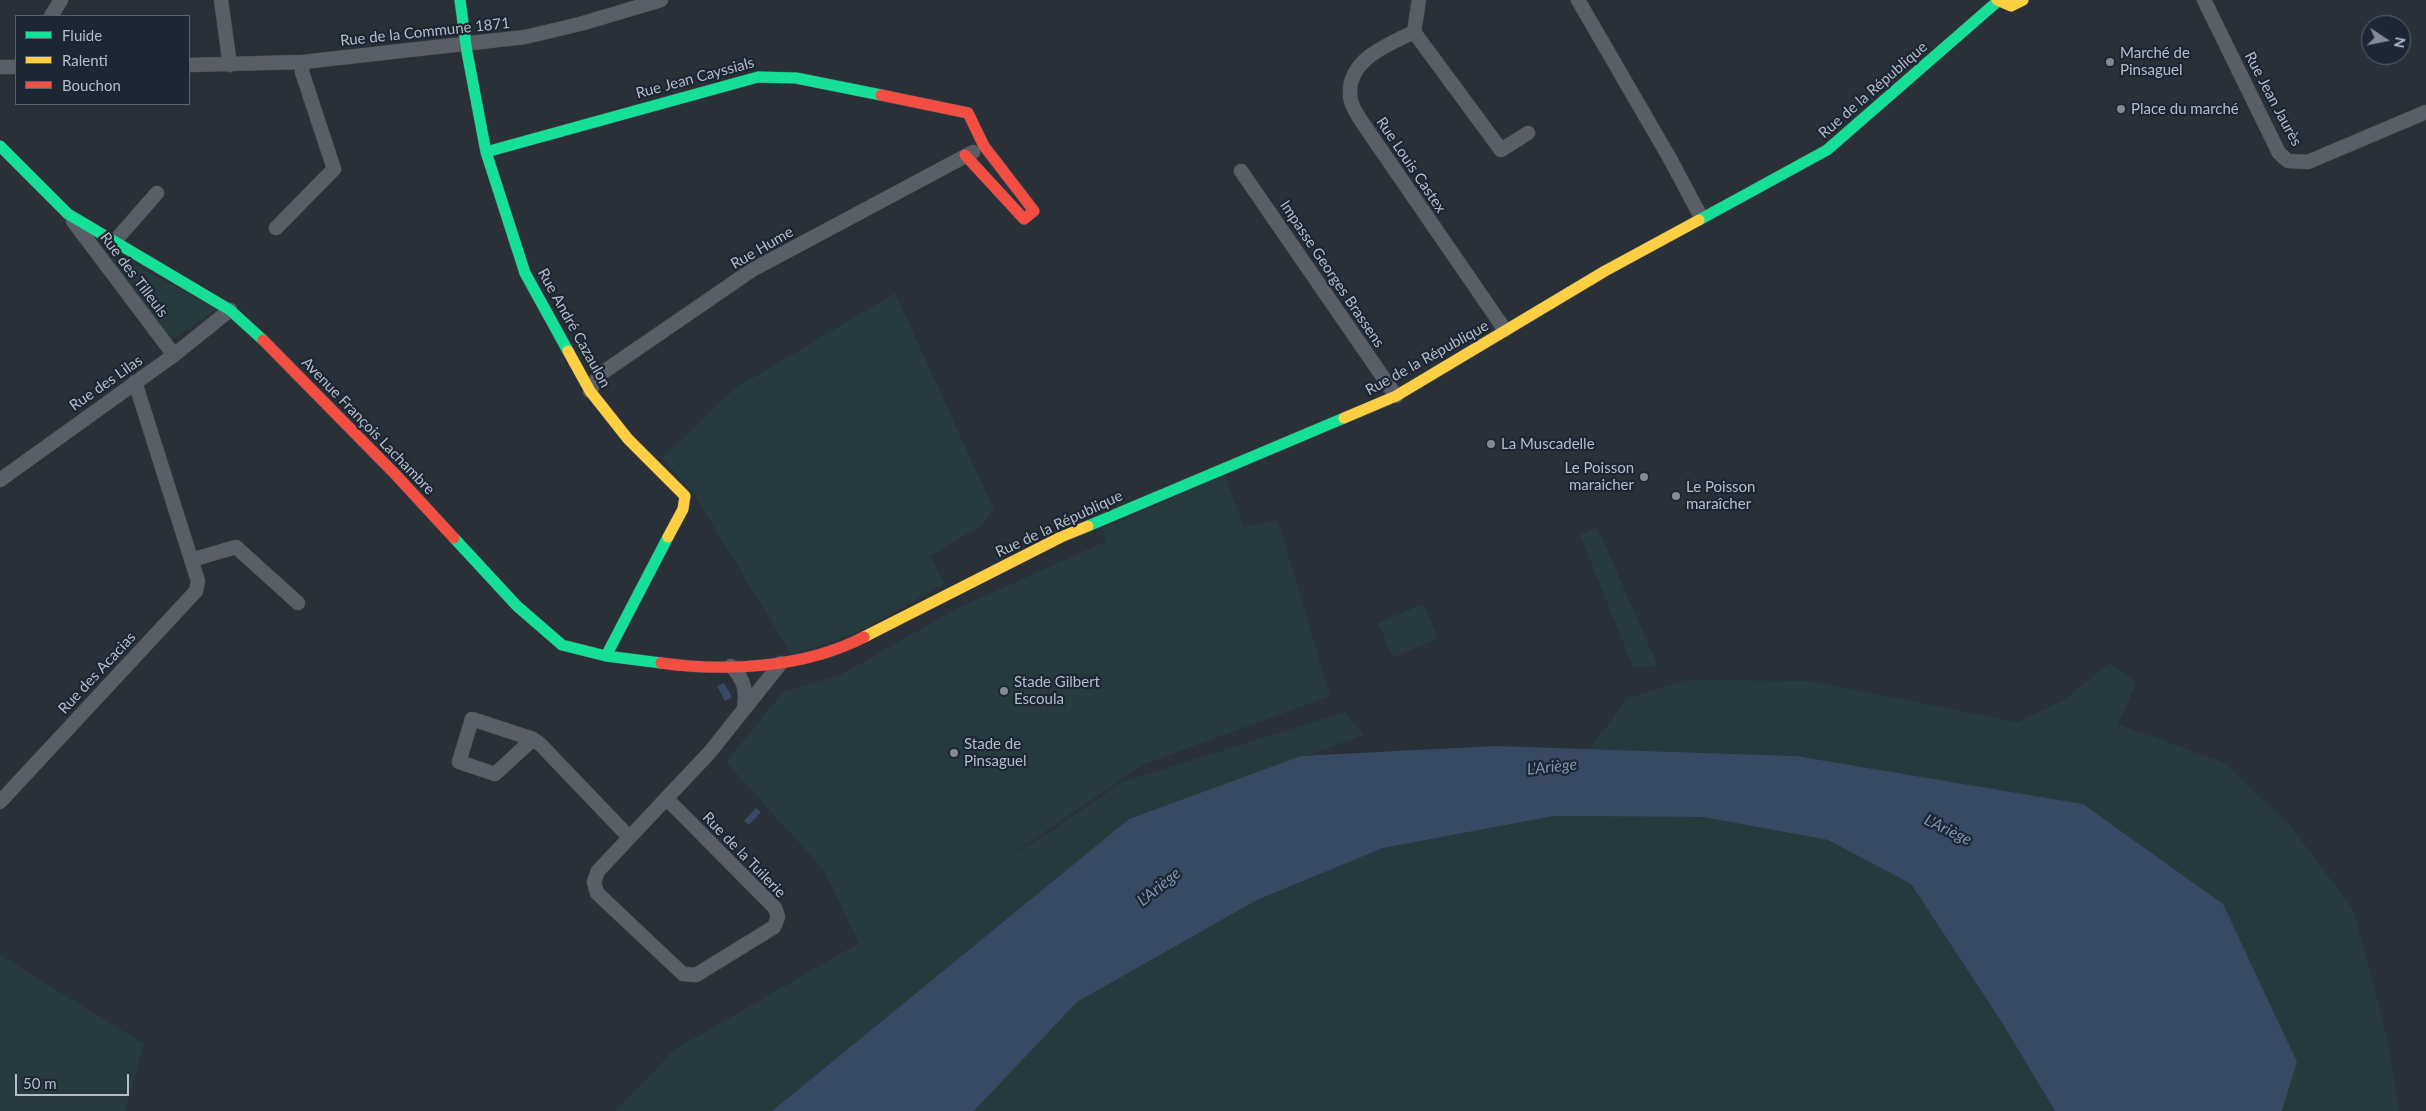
<!DOCTYPE html>
<meta charset="utf-8">
<style>
body{margin:0}
#map{position:relative;width:2426px;height:1111px;overflow:hidden;background:#2a3038;font-family:Lato,sans-serif}
canvas{display:block}
.legend{position:absolute;left:15px;top:15px;width:175px;height:90px;box-sizing:border-box;background:#1d2633;border:1px solid #59626f;margin:0;padding:6px 9px;list-style:none;font-size:15px;color:#b4bcc9}
.legend li{display:flex;align-items:center;gap:10px;height:25px}
.legend b{width:25px;border:1px solid #59626f}
.north{position:absolute;left:2361px;top:15px;width:50px;height:50px;box-sizing:border-box;background:#1d2633;border:1px solid #59626f;border-radius:50%;rotate:101deg;font-size:14px;font-weight:700;line-height:20px;text-align:center;color:#b4bcc9}
.north::after{content:'';display:block;margin:auto;width:18px;height:22px;background:#848b96;clip-path:polygon(50% 0,100% 100%,50% 72%,0 100%)}
.scale{position:absolute;left:15px;top:1074px;width:114px;height:22px;box-sizing:border-box;border:2px solid #b4bcc9;border-top:0;padding-left:6px;font-size:15px;line-height:18px;white-space:nowrap;color:#b4bcc9;-webkit-text-stroke:4px #1d2633;paint-order:stroke}
</style>
<div id="map">
<canvas width="2426" height="1111"></canvas>
<ul class="legend">
<li><b style="height:6px;background:#16e098"></b>Fluide</li>
<li><b style="height:6px;background:#ffcf43"></b>Ralenti</li>
<li><b style="height:6px;background:#f24e42"></b>Bouchon</li>
</ul>
<div class="north">N</div>
<div class="scale">50 m</div>
</div>
<script>
const c = document.querySelector('canvas').getContext('2d');
c.lineJoin = 'round';
function fill(path, color) { c.fillStyle = color; c.fill(path, 'evenodd'); }
function trace(path, color, width, dash) { c.strokeStyle = color; c.lineWidth = width; c.lineCap = dash ? 'butt' : 'round'; c.setLineDash(dash || []); c.stroke(path); }
function write(font, color, halo, rows, align = 'center') {
  c.font = font + ' Lato,sans-serif'; c.lineWidth = 4.5; c.setLineDash([]); c.textBaseline = 'middle'; c.strokeStyle = halo; c.fillStyle = color; for (const [text, x, y, turn = 0] of rows) {
    c.save(); c.translate(x, y); c.rotate((+turn || 0) * Math.PI / 180); c.textAlign = isNaN(turn) ? turn : align; if (halo) c.strokeText(text, 0, 0); c.fillText(text, 0, 0); c.restore();
  }
}
fill(new Path2D(`
 M 115,254 L 217,309 L 170,341 L 111,264 L 111,258 Z
 M 895,293 L 994,510 L 979,527 L 930,556 L 944,584 L 859,632 L 792,655 L 692,491 L 662,458 L 734,389 Z
 M 1224,475 L 1244,527 L 1278,520 L 1330,696 L 1142,765 L 1011,855 L 1046,835 L 1122,782 L 1345,712 L 1364,735 L 1129,819 L 772,1111 L 616,1111 L 674,1050 L 859,943 L 824,870 L 726,762 L 783,692 L 842,674 L 958,608 L 1107,541 L 1102,529 Z
 M 1597,527 L 1658,666 L 1633,667 L 1580,535 Z
 M 1423,604 L 1438,638 L 1393,658 L 1378,623 Z
 M 2109,663 L 2137,682 L 2118,724 L 2225,763 L 2292,828 L 2354,911 L 2387,1037 L 2399,1111 L 2282,1111 L 2297,1062 L 2083,804 L 1797,756 L 1590,749 L 1627,698 L 1686,680 L 1809,681 L 2018,722 L 2064,700 Z
 M 1554,816 L 1703,817 L 1828,840 L 1911,884 L 2001,1021 L 2055,1111 L 974,1111 L 1077,1002 L 1257,900 L 1383,848 Z
 M 0,955 L 144,1044 L 125,1111 L 0,1111 Z`), '#273a3e');
fill(new Path2D(`
 M 724,683 L 732,697 L 725,701 L 717,686 Z
 M 1495,746 L 1796,756 L 2083,804 L 2223,904 L 2297,1062 L 2282,1111 L 2055,1111 L 2001,1021 L 1911,884 L 1828,840 L 1703,817 L 1554,816 L 1383,848 L 1257,900 L 1077,1002 L 974,1111 L 772,1111 L 1129,819 L 1301,756 Z
 M 756,808 L 761,812 L 749,825 L 744,821 Z`), '#384963');
const street = new Path2D(`
 M 221,0 L 230,65
 M 1419,0 L 1414,32 C 1389,44 1349,59 1350,93 C 1350,105 1358,116 1364,125 L 1505,330
 M 1578,0 L 1669,157 L 1701,217
 M 2204,0 L 2279,153 L 2288,161 L 2308,162 L 2426,112
 M 51,16 L 61,0
 M 1414,32 L 1501,150 L 1528,133
 M 189,65 L 303,62 L 525,37 L 580,24 L 661,0
 M 0,67 L 16,67
 M 1241,171 L 1396,396
 M 73,221 L 174,355
 M 276,228 L 334,169 L 302,72 L 303,62
 M 114,242 L 157,193
 M 590,391 L 599,375 L 752,270 L 973,152
 M 0,480 L 174,355 L 230,310
 M 191,560 L 236,547 L 298,603
 M 731,666 C 744,679 747,690 744,708
 M 533,739 L 495,774 L 459,762 L 472,719 L 533,739 L 540,744 L 629,837
 M 667,799 L 775,908 L 778,917 L 774,927 L 696,975 L 683,974 L 597,893 L 594,882 L 598,871 L 710,752 L 781,663
 M 0,802 L 196,591 L 198,581 L 135,382`);
const fast = new Path2D(`
 M 460,0 L 467,52 L 486,152 L 525,273 L 568,351
 M 0,146 L 68,214 L 230,310 L 263,340
 M 486,152 L 758,77 L 796,78 L 881,95
 M 1699,220 L 1827,150 L 1998,1
 M 1088,526 L 1344,418
 M 454,538 L 517,606 L 562,645 L 606,656 L 661,663
 M 606,656 L 668,537`);
const slow = new Path2D(`
 M 1997,0 L 2011,6 L 2023,0
 M 568,351 L 590,391 L 628,439 L 685,496 L 683,509 L 668,537
 M 1344,418 L 1396,396 L 1605,271 L 1699,220
 M 864,637 L 1061,537 L 1088,526`);
const jam = new Path2D(`
 M 881,95 L 968,113 L 984,146 L 1034,211 L 1024,219 L 965,155
 M 263,340 L 395,474 L 454,538
 M 661,663 C 727,672 804,668 864,637`);
trace(street, '#484c53', 15);
trace(fast, '#484c53', 12);
trace(slow, '#484c53', 12);
trace(jam, '#484c53', 12);
trace(street, '#5a5e66', 14);
trace(fast, '#16e098', 11);
trace(slow, '#ffcf43', 11);
trace(jam, '#f24e42', 11);
for (const [x, y, r, color] of [
 [2110,62,5,"#848b96"],
 [2121,109,5,"#848b96"],
 [1491,444,5,"#848b96"],
 [1644,477,5,"#848b96"],
 [1676,496,5,"#848b96"],
 [1004,691,5,"#848b96"],
 [954,753,5,"#848b96"]
]) { const dot = new Path2D(); dot.arc(x, y, r, 0, 2 * Math.PI); c.fillStyle = color; c.fill(dot); trace(dot, '#1d2633', 2); }
write('15px', '#b4bcc9', '#1d2633', [
 ["Rue de la Commune 1871",425,32,-6],
 ["Rue Jean Cayssials",695,78,-15],
 ["Rue de la République",1873,90,-41],
 ["Rue Jean Jaurès",2273,99,62],
 ["Rue Louis Castex",1411,165,56],
 ["Rue Hume",762,248,-30],
 ["Impasse Georges Brassens",1332,274,56],
 ["Rue des Tilleuls",134,275,53],
 ["Rue André Cazaulon",574,328,61],
 ["Rue de la République",1427,358,-29],
 ["Rue des Lilas",106,383,-35],
 ["Avenue François Lachambre",368,426,46],
 ["Rue de la République",1059,524,-25],
 ["Rue des Acacias",97,673,-47],
 ["Rue de la Tuilerie",744,855,46]
]);
write('15px', '#b4bcc9', '#1d2633', [
 ["Marché de",2120,53],
 ["Pinsaguel",2120,70],
 ["Place du marché",2131,109],
 ["La Muscadelle",1501,444],
 ["Le Poisson",1634,468,"right"],
 ["maraicher",1634,485,"right"],
 ["Le Poisson",1686,487],
 ["maraîcher",1686,504],
 ["Stade Gilbert",1014,682],
 ["Escoula",1014,699],
 ["Stade de",964,744],
 ["Pinsaguel",964,761]
], 'left');
write('italic 16px', '#7c92b1', '#1d2633', [
 ["L'Ariège",1552,767,-6],
 ["L'Ariège",1948,830,26],
 ["L'Ariège",1159,887,-39]
]);
</script>
